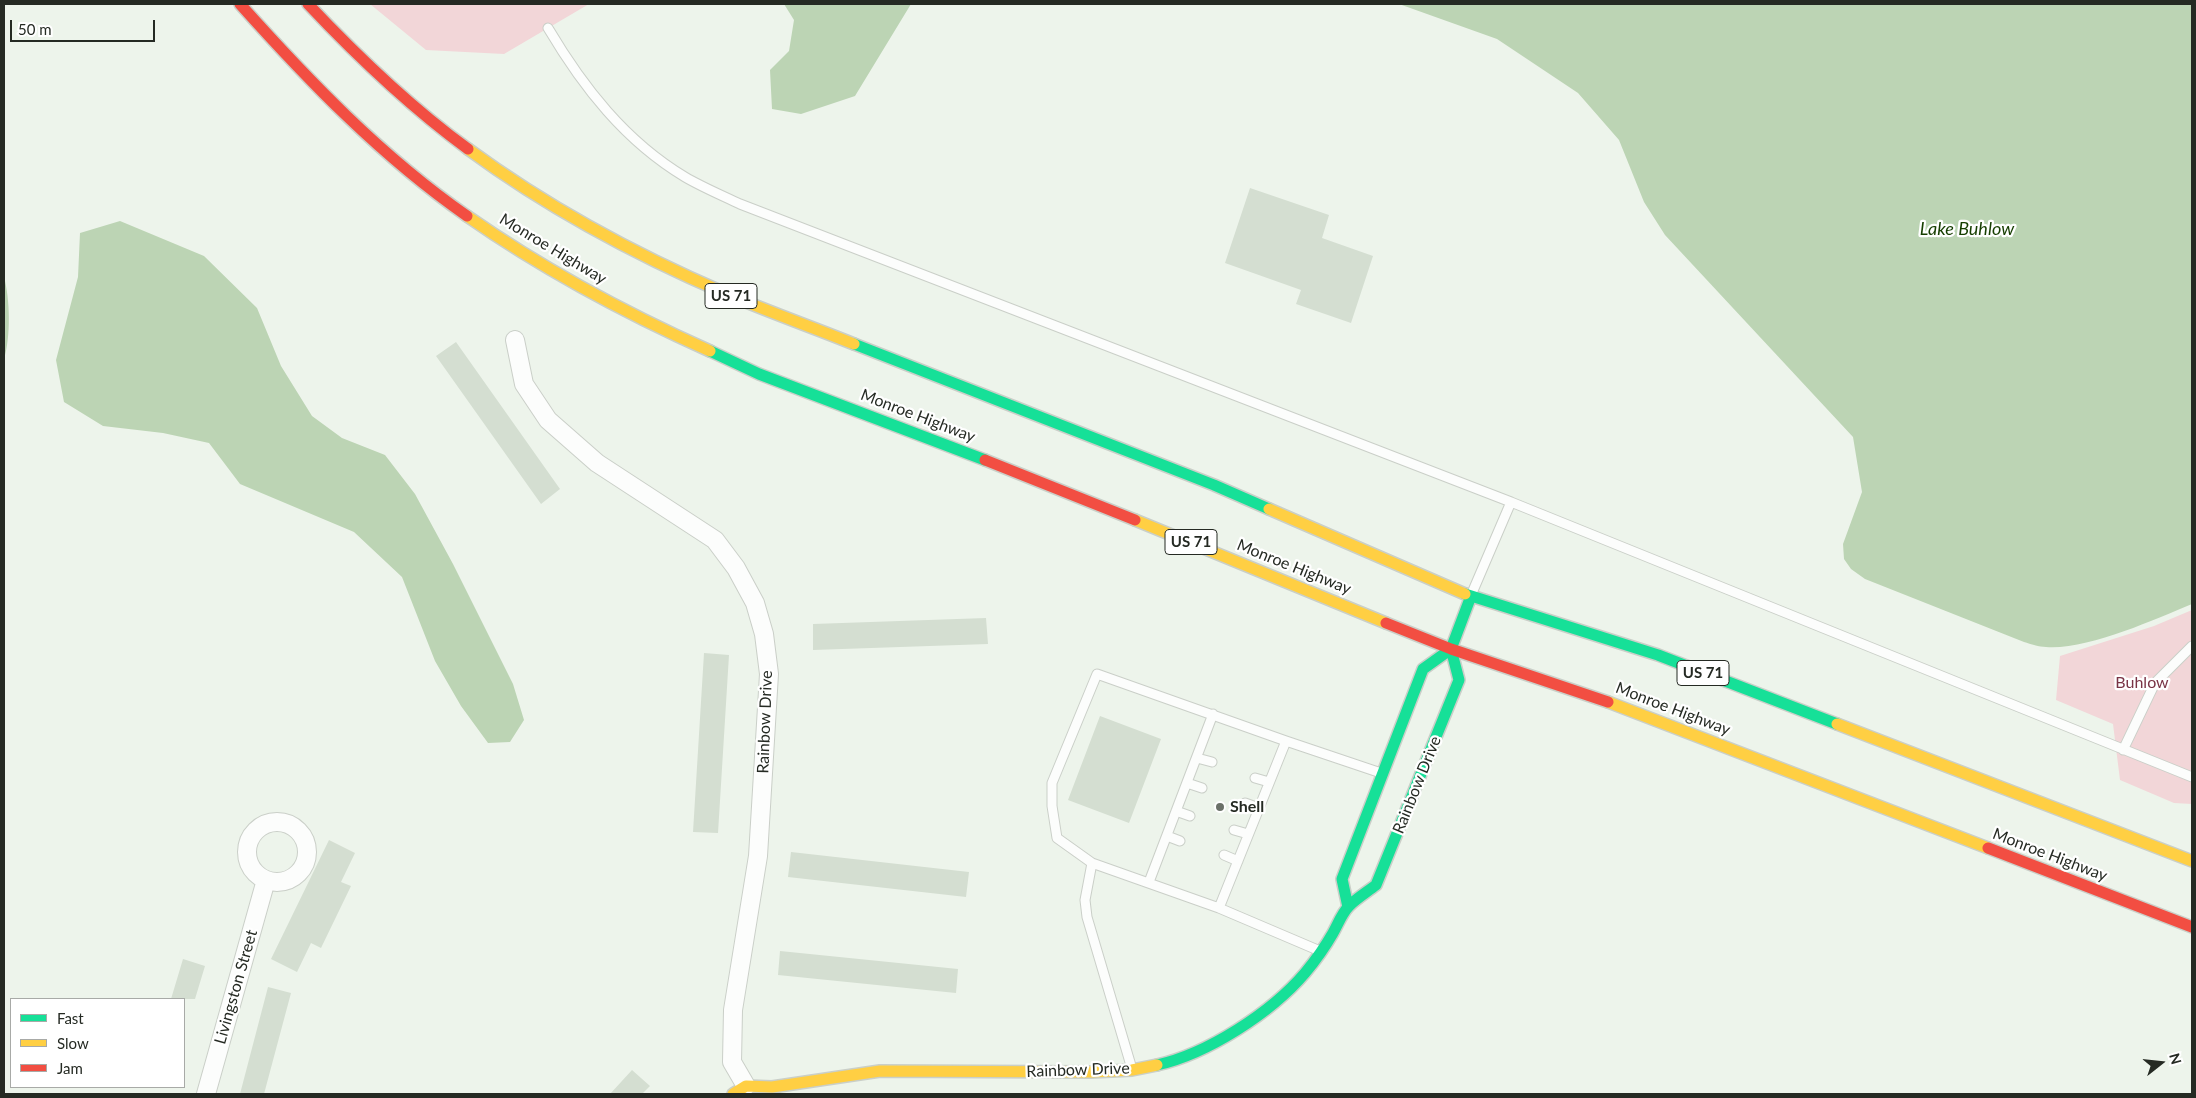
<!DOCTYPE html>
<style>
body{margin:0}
#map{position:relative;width:2196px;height:1098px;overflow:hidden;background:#edf4eb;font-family:Lato,sans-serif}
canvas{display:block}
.frame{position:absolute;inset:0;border:5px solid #252a23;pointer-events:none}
.legend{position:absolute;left:10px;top:998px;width:175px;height:90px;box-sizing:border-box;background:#fff;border:1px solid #a8aaa7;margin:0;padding:6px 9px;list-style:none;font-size:15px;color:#252a23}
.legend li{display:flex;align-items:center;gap:10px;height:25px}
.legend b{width:25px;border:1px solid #a8aaa7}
.north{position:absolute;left:2136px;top:1038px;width:50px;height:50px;-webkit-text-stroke:4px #fff;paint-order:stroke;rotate:74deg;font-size:14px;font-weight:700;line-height:20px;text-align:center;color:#252a23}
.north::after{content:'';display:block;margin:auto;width:18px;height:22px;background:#252a23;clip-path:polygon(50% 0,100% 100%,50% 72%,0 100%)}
.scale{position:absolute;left:10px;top:20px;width:145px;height:22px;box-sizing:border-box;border:2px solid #252a23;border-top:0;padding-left:6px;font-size:15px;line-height:18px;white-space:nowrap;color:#252a23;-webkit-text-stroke:4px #fff;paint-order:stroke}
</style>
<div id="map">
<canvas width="2196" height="1098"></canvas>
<div class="frame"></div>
<ul class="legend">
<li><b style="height:6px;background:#16e098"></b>Fast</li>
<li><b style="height:6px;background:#ffcf43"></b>Slow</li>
<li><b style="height:6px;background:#f24e42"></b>Jam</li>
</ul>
<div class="north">N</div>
<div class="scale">50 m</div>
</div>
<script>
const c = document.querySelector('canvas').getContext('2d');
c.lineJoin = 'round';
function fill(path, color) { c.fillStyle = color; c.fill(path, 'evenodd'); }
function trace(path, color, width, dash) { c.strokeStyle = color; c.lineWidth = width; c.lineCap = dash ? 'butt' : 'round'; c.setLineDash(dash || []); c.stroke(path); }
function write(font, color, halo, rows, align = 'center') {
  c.font = font + ' Lato,sans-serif'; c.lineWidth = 4.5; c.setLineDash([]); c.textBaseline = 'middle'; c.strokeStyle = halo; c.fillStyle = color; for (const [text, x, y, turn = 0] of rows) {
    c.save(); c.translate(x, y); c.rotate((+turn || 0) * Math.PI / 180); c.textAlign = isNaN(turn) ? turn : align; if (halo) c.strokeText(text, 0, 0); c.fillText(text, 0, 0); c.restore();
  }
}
fill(new Path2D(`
 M 370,4 L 589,4 L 504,54 L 426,50 Z
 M 2192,610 L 2192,804 L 2174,803 L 2120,780 L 2113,724 L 2056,700 L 2060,656 L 2154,626 Z`), '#f2d6d8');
fill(new Path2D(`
 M 784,4 L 911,4 L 855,96 L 801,114 L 772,109 L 770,70 L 789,51 L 794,20 Z
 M 1399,4 L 2192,4 L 2192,604 C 2153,620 2088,650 2046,647 C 2039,647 2031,644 2024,642 L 1865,579 L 1851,569 L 1844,559 L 1843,544 L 1862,492 L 1853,437 L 1665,235 L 1644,202 L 1619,140 L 1578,93 L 1497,39 Z
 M 120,221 L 204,256 L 257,308 L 281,366 L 312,416 L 342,438 L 385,455 L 415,494 L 453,564 L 513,684 L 524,720 L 510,742 L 488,743 L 461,706 L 435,661 L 402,577 L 354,532 L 240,484 L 209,443 L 163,433 L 103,426 L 64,402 L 56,360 L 78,277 L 80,233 Z
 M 4,277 C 10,299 11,336 4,359 Z`), '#bcd4b4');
fill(new Path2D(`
 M 1250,188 L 1329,215 L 1322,238 L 1373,256 L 1351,323 L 1296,304 L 1301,290 L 1225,263 Z
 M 456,342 L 560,489 L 541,504 L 436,356 Z
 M 986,618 L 988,644 L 813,650 L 813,624 Z
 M 704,653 L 729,655 L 718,833 L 693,832 Z
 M 1100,716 L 1161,739 L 1129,823 L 1068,800 Z
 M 329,840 L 355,853 L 341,882 L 351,886 L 321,948 L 311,943 L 297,972 L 271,959 Z
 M 791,852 L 969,872 L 966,897 L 788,877 Z
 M 780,951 L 958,969 L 956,993 L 778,975 Z
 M 183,959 L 205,966 L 195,999 L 171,999 Z
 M 268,987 L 291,993 L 264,1094 L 240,1094 Z
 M 632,1070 L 650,1086 L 642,1094 L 610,1094 Z`), '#d4ded1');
const lane = new Path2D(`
 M 548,28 C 583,87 625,141 685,177 C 702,187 721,195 740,204 L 1511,502 L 1472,593
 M 1511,502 L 2192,777
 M 2123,750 L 2155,683 L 2192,646
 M 1197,758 L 1212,762
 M 1255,778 L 1269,782
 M 1187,783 L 1202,788
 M 1245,803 L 1259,808
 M 1176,811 L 1190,816
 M 1234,830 L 1248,834
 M 1167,836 L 1180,841
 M 1224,855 L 1238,861
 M 1092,863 L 1085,900 L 1087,917 L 1132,1069
 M 1149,882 L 1213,714
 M 1219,908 L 1286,741
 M 1320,951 L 1219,908 L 1092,863 L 1057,838 L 1052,806 L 1052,783 L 1097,674 L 1286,741 L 1381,773`);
const street = new Path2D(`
 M 515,340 L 524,384 L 548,420 L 597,463 L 715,540 L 736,568 L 755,603 L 764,634 L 769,674 L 758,856 L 733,1010 L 732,1062 L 746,1086
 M247 852a30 30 0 1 1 60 0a30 30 0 1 1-60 0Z
 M 206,1094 L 266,880`);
const fast = new Path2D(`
 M 854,344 L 1214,485 L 1269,509
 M 710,351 L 759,374 L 985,460
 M 1465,594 L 1658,655 L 1837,724
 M 1348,907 L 1342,879 L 1423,669 L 1451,649 L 1471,596
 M 1157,1065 C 1207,1054 1271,1013 1305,973 C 1315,961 1325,947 1333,933 C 1338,924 1342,913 1349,906 C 1357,898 1367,892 1376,885 L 1459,680 L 1451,649`);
const slow = new Path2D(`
 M 468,149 C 547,207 636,255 727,294 C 769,312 812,327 854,344
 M 467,216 C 543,269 625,313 710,351
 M 1269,509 L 1465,594
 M 1135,520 L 1386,623
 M 1608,702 L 1988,848
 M 1837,724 L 2192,861
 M 733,1094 L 746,1086 L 772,1087 L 880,1071 L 1091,1072 L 1132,1070 L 1157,1065`);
const jam = new Path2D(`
 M 240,4 C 309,81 381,156 467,216
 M 308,4 C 358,57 409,106 468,149
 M 985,460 L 1135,520
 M 1386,623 L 1451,649 L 1608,702
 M 1988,848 L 2192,927`);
trace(lane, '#cacfc8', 11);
trace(street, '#cacfc8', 20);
trace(fast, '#cacfc8', 14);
trace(slow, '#cacfc8', 14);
trace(jam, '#cacfc8', 14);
trace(lane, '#fcfdfc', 9);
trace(street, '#fcfdfc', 18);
trace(fast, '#16e098', 11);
trace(slow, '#ffcf43', 11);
trace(jam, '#f24e42', 11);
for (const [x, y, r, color] of [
 [1220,807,5,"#6b7169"]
]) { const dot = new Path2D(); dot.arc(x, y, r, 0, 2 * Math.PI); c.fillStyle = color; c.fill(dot); trace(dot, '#fff', 2); }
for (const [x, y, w] of [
 [731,296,52],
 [1191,542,52],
 [1703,673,52]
]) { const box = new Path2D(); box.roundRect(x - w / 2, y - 12.5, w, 25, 4); c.fillStyle = '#fff'; c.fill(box); trace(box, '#252a23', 1); }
write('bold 15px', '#252a23', null, [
 ["US 71",731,296],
 ["US 71",1191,542],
 ["US 71",1703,673]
]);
write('16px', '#252a23', '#fff', [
 ["Monroe Highway",553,249,31],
 ["Monroe Highway",918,416,21],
 ["Monroe Highway",1294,567,22],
 ["Monroe Highway",1673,709,21],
 ["Rainbow Drive",765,722,-88],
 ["Rainbow Drive",1417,785,-68],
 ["Monroe Highway",2050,855,21],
 ["Livingston Street",236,987,-74],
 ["Rainbow Drive",1078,1070,-2]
]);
write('16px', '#793345', '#fff', [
 ["Buhlow",2142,683]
]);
write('bold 16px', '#252a23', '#fff', [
 ["Shell",1230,807]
], 'left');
write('italic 18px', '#163e00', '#fff', [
 ["Lake Buhlow",1967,229]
]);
</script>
